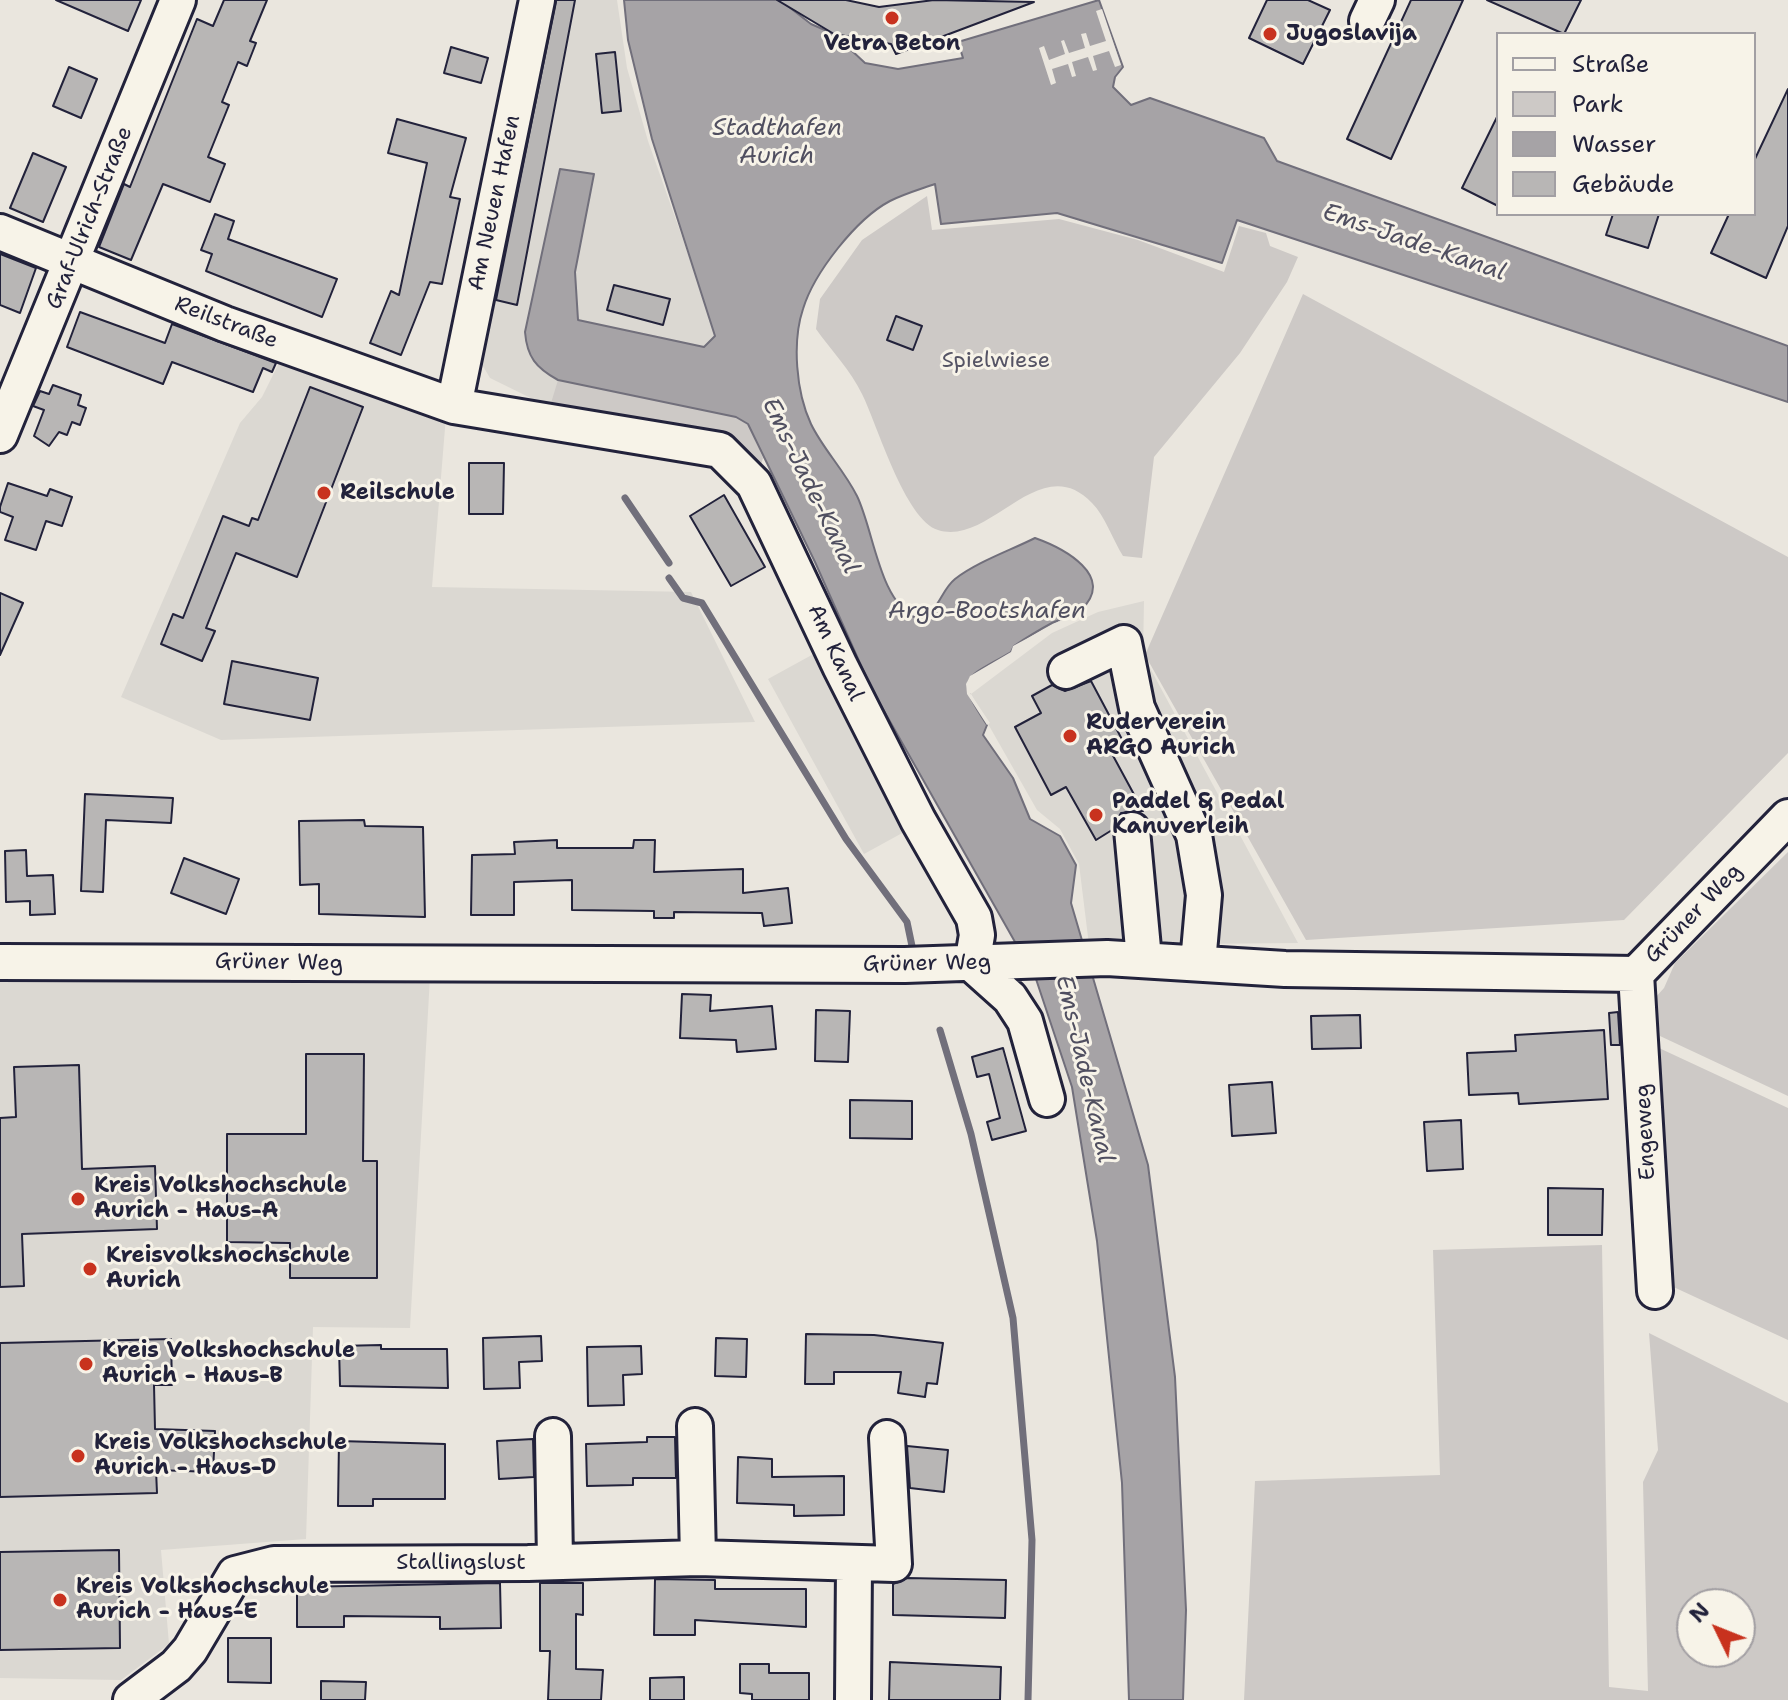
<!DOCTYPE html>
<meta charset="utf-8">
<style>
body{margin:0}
#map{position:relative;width:1788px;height:1700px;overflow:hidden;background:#eae6de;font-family:"Shantell Sans",sans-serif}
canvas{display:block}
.legend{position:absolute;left:1496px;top:32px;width:260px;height:184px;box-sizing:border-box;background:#f7f3e8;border:2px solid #a29fa3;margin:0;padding:10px 14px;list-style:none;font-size:24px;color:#22223b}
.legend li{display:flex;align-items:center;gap:16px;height:40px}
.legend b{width:40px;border:2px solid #a29fa3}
.north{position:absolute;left:1676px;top:1588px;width:80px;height:80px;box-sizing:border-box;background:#f7f3e8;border:2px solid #a29fa3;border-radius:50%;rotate:313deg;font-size:22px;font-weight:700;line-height:32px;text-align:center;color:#22223b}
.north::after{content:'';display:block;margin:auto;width:28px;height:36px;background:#c8321e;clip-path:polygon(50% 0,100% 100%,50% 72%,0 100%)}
</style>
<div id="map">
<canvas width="1788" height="1700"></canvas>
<ul class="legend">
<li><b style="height:10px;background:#f7f3e8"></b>Straße</li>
<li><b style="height:22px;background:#cdc9c6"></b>Park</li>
<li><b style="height:22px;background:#a6a3a6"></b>Wasser</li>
<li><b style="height:22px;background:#b8b6b5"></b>Gebäude</li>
</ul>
<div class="north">N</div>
</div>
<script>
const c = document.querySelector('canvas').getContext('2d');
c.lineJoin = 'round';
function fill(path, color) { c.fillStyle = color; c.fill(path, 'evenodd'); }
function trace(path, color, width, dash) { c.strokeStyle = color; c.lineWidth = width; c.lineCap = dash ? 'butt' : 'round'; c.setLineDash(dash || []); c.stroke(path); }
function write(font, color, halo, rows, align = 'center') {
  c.font = font + ' "Shantell Sans",sans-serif'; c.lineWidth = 6; c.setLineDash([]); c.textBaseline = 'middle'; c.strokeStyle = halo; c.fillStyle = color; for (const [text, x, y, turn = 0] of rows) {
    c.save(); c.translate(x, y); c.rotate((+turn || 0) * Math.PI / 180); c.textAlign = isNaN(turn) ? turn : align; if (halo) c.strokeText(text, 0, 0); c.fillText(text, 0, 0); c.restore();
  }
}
fill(new Path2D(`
 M 544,0 L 617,0 L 627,68 L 648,141 L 713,324 L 727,433 L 549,407 L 490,378 L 477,356 Z
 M 283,355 L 446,416 L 432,587 L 691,592 L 755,722 L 221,740 L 121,697 L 240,423 L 262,397 Z
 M 1144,601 L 1143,655 L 1298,943 L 1089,945 L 1079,864 L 1060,829 L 1037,810 L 971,694 L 1052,633 L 1098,612 Z
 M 819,651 L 915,826 L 864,854 L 768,679 Z
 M 0,977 L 201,980 L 231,977 L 430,977 L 410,1328 L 313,1327 L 306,1539 L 161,1550 L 169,1644 L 121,1680 L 0,1678 Z`), '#dbd8d2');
fill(new Path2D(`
 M 927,196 L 932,230 L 1059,219 L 1138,240 L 1224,272 L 1239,226 L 1266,233 L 1270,246 L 1298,257 L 1287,282 L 1240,353 L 1154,457 L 1142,558 L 1123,556 C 1113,540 1105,516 1092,503 C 1040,448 990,547 938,530 C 905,520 877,424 862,394 C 851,371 831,350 816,329 L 820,299 L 862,240 Z
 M 1303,294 L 1788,557 L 1788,753 L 1624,920 L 1306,940 L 1145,655 Z
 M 558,380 L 736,417 L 748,424 L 763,458 L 757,479 L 548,413 Z
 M 1788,852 L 1788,1096 L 1660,1036 L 1655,998 L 1664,988 L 1675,963 Z
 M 1659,1048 L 1788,1108 L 1788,1340 L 1667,1284 L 1657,1059 Z
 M 1602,1245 L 1609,1687 L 1648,1691 L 1643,1482 L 1658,1450 L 1649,1333 L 1788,1403 L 1788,1700 L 1244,1700 L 1255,1481 L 1440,1475 L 1433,1250 ZM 1692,1604 L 1740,1604 L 1740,1652 L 1692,1652 Z`), '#cdc9c6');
const water = new Path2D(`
 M 624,0 L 780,0 L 811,24 L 834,34 L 865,63 L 898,69 L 963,58 L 958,42 L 1099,0 L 1123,67 L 1115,77 L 1113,87 L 1131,105 L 1150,98 L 1264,138 L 1277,161 L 1788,346 L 1788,402 L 1237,220 L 1222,263 L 1057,213 L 941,224 L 935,184 C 921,189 904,194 890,201 C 856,219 814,273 803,309 C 792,342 796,392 811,424 C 823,449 844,470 857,496 C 874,531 879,601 916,618 C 940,614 939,592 955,579 C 977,562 1009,551 1035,538 C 1063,548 1117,576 1081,610 C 1073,617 1061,619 1052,623 C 1039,630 1026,638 1014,646 L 1011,652 C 964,680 954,675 987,725 L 983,735 L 1013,778 L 1030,819 L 1060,836 L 1076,865 L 1071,903 L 1148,1165 L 1175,1377 L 1186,1610 L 1183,1700 L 1129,1700 L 1122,1483 L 1097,1241 L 1072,1087 L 1036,979 L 871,688 L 815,562 L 748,424 L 736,417 L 558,380 C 536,368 527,357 525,332 L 560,169 L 594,174 L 575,272 L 578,320 L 704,347 L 715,336 L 652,139 L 628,40 Z`);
fill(water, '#a6a3a6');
trace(water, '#716f7b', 2);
fill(new Path2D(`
 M 1102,9 L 1121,65 L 1115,67 L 1109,51 L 1093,56 L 1097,70 L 1093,71 L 1088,57 L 1072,62 L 1076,76 L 1072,77 L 1068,64 L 1052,69 L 1056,83 L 1051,85 L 1039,48 L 1044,46 L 1049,60 L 1065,54 L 1061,41 L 1064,40 L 1069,53 L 1085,48 L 1081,34 L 1086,33 L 1090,46 L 1106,41 L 1096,11 Z
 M 1065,618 L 973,679 L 970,693 L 990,723 L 987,725 L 967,694 L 966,684 L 970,676 L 1011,652 L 1013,646 Z`), '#eae6de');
trace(new Path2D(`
 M 625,498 L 669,563
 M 669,578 L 683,598 L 702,603 L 846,839 L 907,922 L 912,946
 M 940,1030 L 971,1134 L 1013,1318 L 1032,1540 L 1028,1700`), '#716f7b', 7);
const building = new Path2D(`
 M 56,0 L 141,0 L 128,31 Z
 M 224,0 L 267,0 L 250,41 L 256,43 L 247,66 L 238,62 L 222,102 L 229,105 L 208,157 L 225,164 L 210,202 L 163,184 L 131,260 L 99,247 L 124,184 L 130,187 L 197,19 L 213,26 Z
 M 556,0 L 575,0 L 517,305 L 496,300 Z
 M 777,0 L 846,0 L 879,7 L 934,0 L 1034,2 L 896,54 L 891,44 L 834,34 Z
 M 1267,0 L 1308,0 L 1330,10 L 1303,64 L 1249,38 Z
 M 1411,0 L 1463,0 L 1391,159 L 1347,139 Z
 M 1487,0 L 1581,0 L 1564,34 Z
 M 451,47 L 488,58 L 481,83 L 444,73 Z
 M 615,52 L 621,111 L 602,113 L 596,54 Z
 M 69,67 L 97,79 L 81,118 L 53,106 Z
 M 1788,89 L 1788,226 L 1766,278 L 1711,253 L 1729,214 L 1754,214 L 1754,161 Z
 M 1498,115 L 1498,206 L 1462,188 Z
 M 397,119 L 466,138 L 450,197 L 460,199 L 442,284 L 430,282 L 401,355 L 370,343 L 391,291 L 399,295 L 427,163 L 388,153 Z
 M 33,153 L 66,167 L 43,222 L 10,208 Z
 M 215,214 L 234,221 L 228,239 L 337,279 L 322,317 L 206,271 L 212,254 L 201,250 Z
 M 1613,214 L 1659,214 L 1648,248 L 1606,235 Z
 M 0,254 L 36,268 L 20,313 L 0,305 Z
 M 614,285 L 670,299 L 663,325 L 607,310 Z
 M 80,312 L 165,343 L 172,324 L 276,363 L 272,372 L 263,368 L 253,392 L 172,362 L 163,384 L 67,347 Z
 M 896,316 L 922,326 L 913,350 L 887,340 Z
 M 53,385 L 81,395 L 78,405 L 86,408 L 80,425 L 72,422 L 67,435 L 59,432 L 49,446 L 34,436 L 44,410 L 33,406 L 40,391 L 49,394 Z
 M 310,387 L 363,407 L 297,577 L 236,553 L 206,628 L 215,631 L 202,661 L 161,644 L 173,614 L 183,618 L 223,516 L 249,526 L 252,518 L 258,520 Z
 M 469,463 L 504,463 L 503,514 L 469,514 Z
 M 8,483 L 47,496 L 50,489 L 72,497 L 62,526 L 46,521 L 36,550 L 5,540 L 13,517 L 0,512 L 0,507 Z
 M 724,495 L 765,567 L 731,586 L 690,516 Z
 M 0,593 L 23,603 L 0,655 Z
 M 232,661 L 318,678 L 310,720 L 224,704 Z
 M 1091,681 L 1125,745 L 1111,752 L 1143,811 L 1121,813 L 1112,830 L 1096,840 L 1066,787 L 1051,795 L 1015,727 L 1041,713 L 1032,696 L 1052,685 L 1065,691 Z
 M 85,794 L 173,798 L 171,823 L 106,820 L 103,892 L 81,891 Z
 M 364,820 L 365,826 L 423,827 L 425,917 L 319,914 L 319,884 L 300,885 L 299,821 Z
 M 557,840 L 557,848 L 633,848 L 634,840 L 655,840 L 654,872 L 743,869 L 743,893 L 788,888 L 792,923 L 764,926 L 762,913 L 674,912 L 674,918 L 654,918 L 654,911 L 572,910 L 572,880 L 514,882 L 514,915 L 471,915 L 472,855 L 515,854 L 514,842 Z
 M 26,850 L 27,876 L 53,875 L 55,914 L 30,915 L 30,901 L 6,902 L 5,851 Z
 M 184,858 L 239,879 L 226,914 L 171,893 Z
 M 682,994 L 711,995 L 710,1011 L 772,1006 L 776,1049 L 737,1052 L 736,1040 L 680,1038 Z
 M 816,1010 L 850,1011 L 848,1062 L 815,1061 Z
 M 1618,1012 L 1620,1045 L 1611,1045 L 1609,1013 Z
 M 1360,1015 L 1361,1048 L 1312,1049 L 1311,1016 Z
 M 1604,1030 L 1608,1099 L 1519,1104 L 1518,1093 L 1469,1095 L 1467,1053 L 1516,1051 L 1515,1035 Z
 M 1003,1048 L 1026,1131 L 992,1140 L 987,1122 L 1000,1118 L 989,1074 L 977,1077 L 972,1057 Z
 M 306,1054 L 364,1054 L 363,1161 L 377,1161 L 377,1278 L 290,1278 L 290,1243 L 227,1242 L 227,1134 L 306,1134 Z
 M 79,1065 L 82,1169 L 155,1166 L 157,1229 L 22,1234 L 24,1286 L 0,1287 L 0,1118 L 16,1117 L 14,1067 Z
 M 1272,1082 L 1276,1133 L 1232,1136 L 1229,1085 Z
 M 850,1100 L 912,1101 L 912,1139 L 850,1138 Z
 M 1461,1120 L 1463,1169 L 1427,1171 L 1424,1122 Z
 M 1548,1188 L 1603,1189 L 1602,1235 L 1548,1235 Z
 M 806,1334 L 874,1335 L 943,1343 L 937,1384 L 927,1383 L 925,1397 L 898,1393 L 901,1372 L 834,1372 L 834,1384 L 805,1384 Z
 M 541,1336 L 542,1361 L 519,1362 L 520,1388 L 484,1389 L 483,1338 Z
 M 716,1338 L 747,1339 L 746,1377 L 715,1376 Z
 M 171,1339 L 172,1385 L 154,1385 L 155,1429 L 215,1431 L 213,1472 L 156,1470 L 157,1493 L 0,1497 L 0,1343 Z
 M 381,1345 L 381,1349 L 447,1349 L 448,1388 L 340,1386 L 339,1346 Z
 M 641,1346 L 642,1374 L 623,1375 L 624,1405 L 588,1406 L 587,1347 Z
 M 647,1437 L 675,1437 L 676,1478 L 633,1478 L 633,1485 L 587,1486 L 586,1444 L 647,1442 Z
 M 533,1439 L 534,1477 L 499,1479 L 497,1441 Z
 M 339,1441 L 445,1444 L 445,1499 L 373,1499 L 373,1506 L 338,1506 Z
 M 907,1446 L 948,1450 L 944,1492 L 910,1488 Z
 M 738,1457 L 772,1459 L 772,1477 L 844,1476 L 844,1515 L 794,1516 L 794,1505 L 737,1503 Z
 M 119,1550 L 120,1648 L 0,1650 L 0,1552 Z
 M 907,1578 L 1006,1580 L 1005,1618 L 893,1615 L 893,1584 Z
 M 655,1579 L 715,1580 L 715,1589 L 806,1589 L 806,1627 L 695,1620 L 695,1635 L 654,1635 Z
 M 500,1583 L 501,1628 L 440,1629 L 440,1617 L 344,1616 L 344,1627 L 297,1627 L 297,1587 Z
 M 540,1583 L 583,1583 L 583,1615 L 576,1614 L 576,1669 L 603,1670 L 601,1700 L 548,1700 L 550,1651 L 540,1651 Z
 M 228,1638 L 271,1638 L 271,1683 L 228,1682 Z
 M 890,1662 L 1001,1667 L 1000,1700 L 889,1700 Z
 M 740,1664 L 769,1664 L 769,1673 L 809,1673 L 809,1700 L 752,1700 L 752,1694 L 740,1693 Z
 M 684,1677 L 684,1700 L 650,1700 L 650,1678 Z
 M 321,1681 L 366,1682 L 365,1700 L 321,1700 Z`);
fill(building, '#b8b6b5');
trace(building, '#22223b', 2);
const minor = new Path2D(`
 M 1367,21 L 1377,0
 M 0,232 L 225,324 L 454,406 L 720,450 L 754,484 L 840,666 L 918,820 L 974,918 L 977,935 L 972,964
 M 454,406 L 537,0
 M 0,435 L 178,0
 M 1066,671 L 1124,643 L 1137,708 L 1194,835 L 1204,895 L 1198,963
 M 1132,830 L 1144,959
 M 0,962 L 905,965 L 1107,958 L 1285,969 L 1636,974 L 1788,817
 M 972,964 L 1010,998 L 1025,1021 L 1047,1099
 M 1636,974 L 1655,1291
 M 695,1426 L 698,1558
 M 553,1436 L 555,1562
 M 131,1700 L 176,1666 L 190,1650 L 235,1574 L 274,1564 L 528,1563 L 698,1558 L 894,1564 L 887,1438
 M 853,1700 L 854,1565`);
trace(minor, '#22223b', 40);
trace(minor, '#f7f3e8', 34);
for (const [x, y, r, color] of [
 [892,18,8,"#c8321e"],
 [1270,34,8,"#c8321e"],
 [324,493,8,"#c8321e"],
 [1070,736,8,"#c8321e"],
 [1096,815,8,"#c8321e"],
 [78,1199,8,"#c8321e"],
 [90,1269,8,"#c8321e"],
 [86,1364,8,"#c8321e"],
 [78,1456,8,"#c8321e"],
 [60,1600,8,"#c8321e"]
]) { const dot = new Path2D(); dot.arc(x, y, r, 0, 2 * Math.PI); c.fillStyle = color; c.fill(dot); trace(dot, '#f7f3e8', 3); }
write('bold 22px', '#22223b', '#f7f3e8', [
 ["Jugoslavija",1286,34],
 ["Vetra Beton",892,44,"center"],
 ["Reilschule",340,493],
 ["Ruderverein",1086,723],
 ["ARGO Aurich",1086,748],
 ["Paddel & Pedal",1112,802],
 ["Kanuverleih",1112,827],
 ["Kreis Volkshochschule",94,1186],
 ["Aurich - Haus-A",94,1211],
 ["Kreisvolkshochschule",106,1256],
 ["Aurich",106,1281],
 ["Kreis Volkshochschule",102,1351],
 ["Aurich - Haus-B",102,1376],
 ["Kreis Volkshochschule",94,1443],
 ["Aurich - Haus-D",94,1468],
 ["Kreis Volkshochschule",76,1587],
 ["Aurich - Haus-E",76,1612]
], 'left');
write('22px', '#22223b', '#f7f3e8', [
 ["Am Neuen Hafen",495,203,-78],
 ["Graf-Ulrich-Straße",90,218,-68],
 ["Reilstraße",226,323,21],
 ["Am Kanal",835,653,65],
 ["Grüner Weg",1694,914,-46],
 ["Grüner Weg",279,963,1],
 ["Grüner Weg",927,964,-1],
 ["Engeweg",1646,1132,-93],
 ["Stallingslust",461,1563]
]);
write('22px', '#555465', '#f7f3e8', [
 ["Spielwiese",996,361]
]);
write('italic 24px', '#504f60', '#f7f3e8', [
 ["Stadthafen",777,129],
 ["Aurich",777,157],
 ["Ems-Jade-Kanal",1414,243,19],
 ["Ems-Jade-Kanal",810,486,64],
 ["Argo-Bootshafen",987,612],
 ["Ems-Jade-Kanal",1084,1069,77]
]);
</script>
